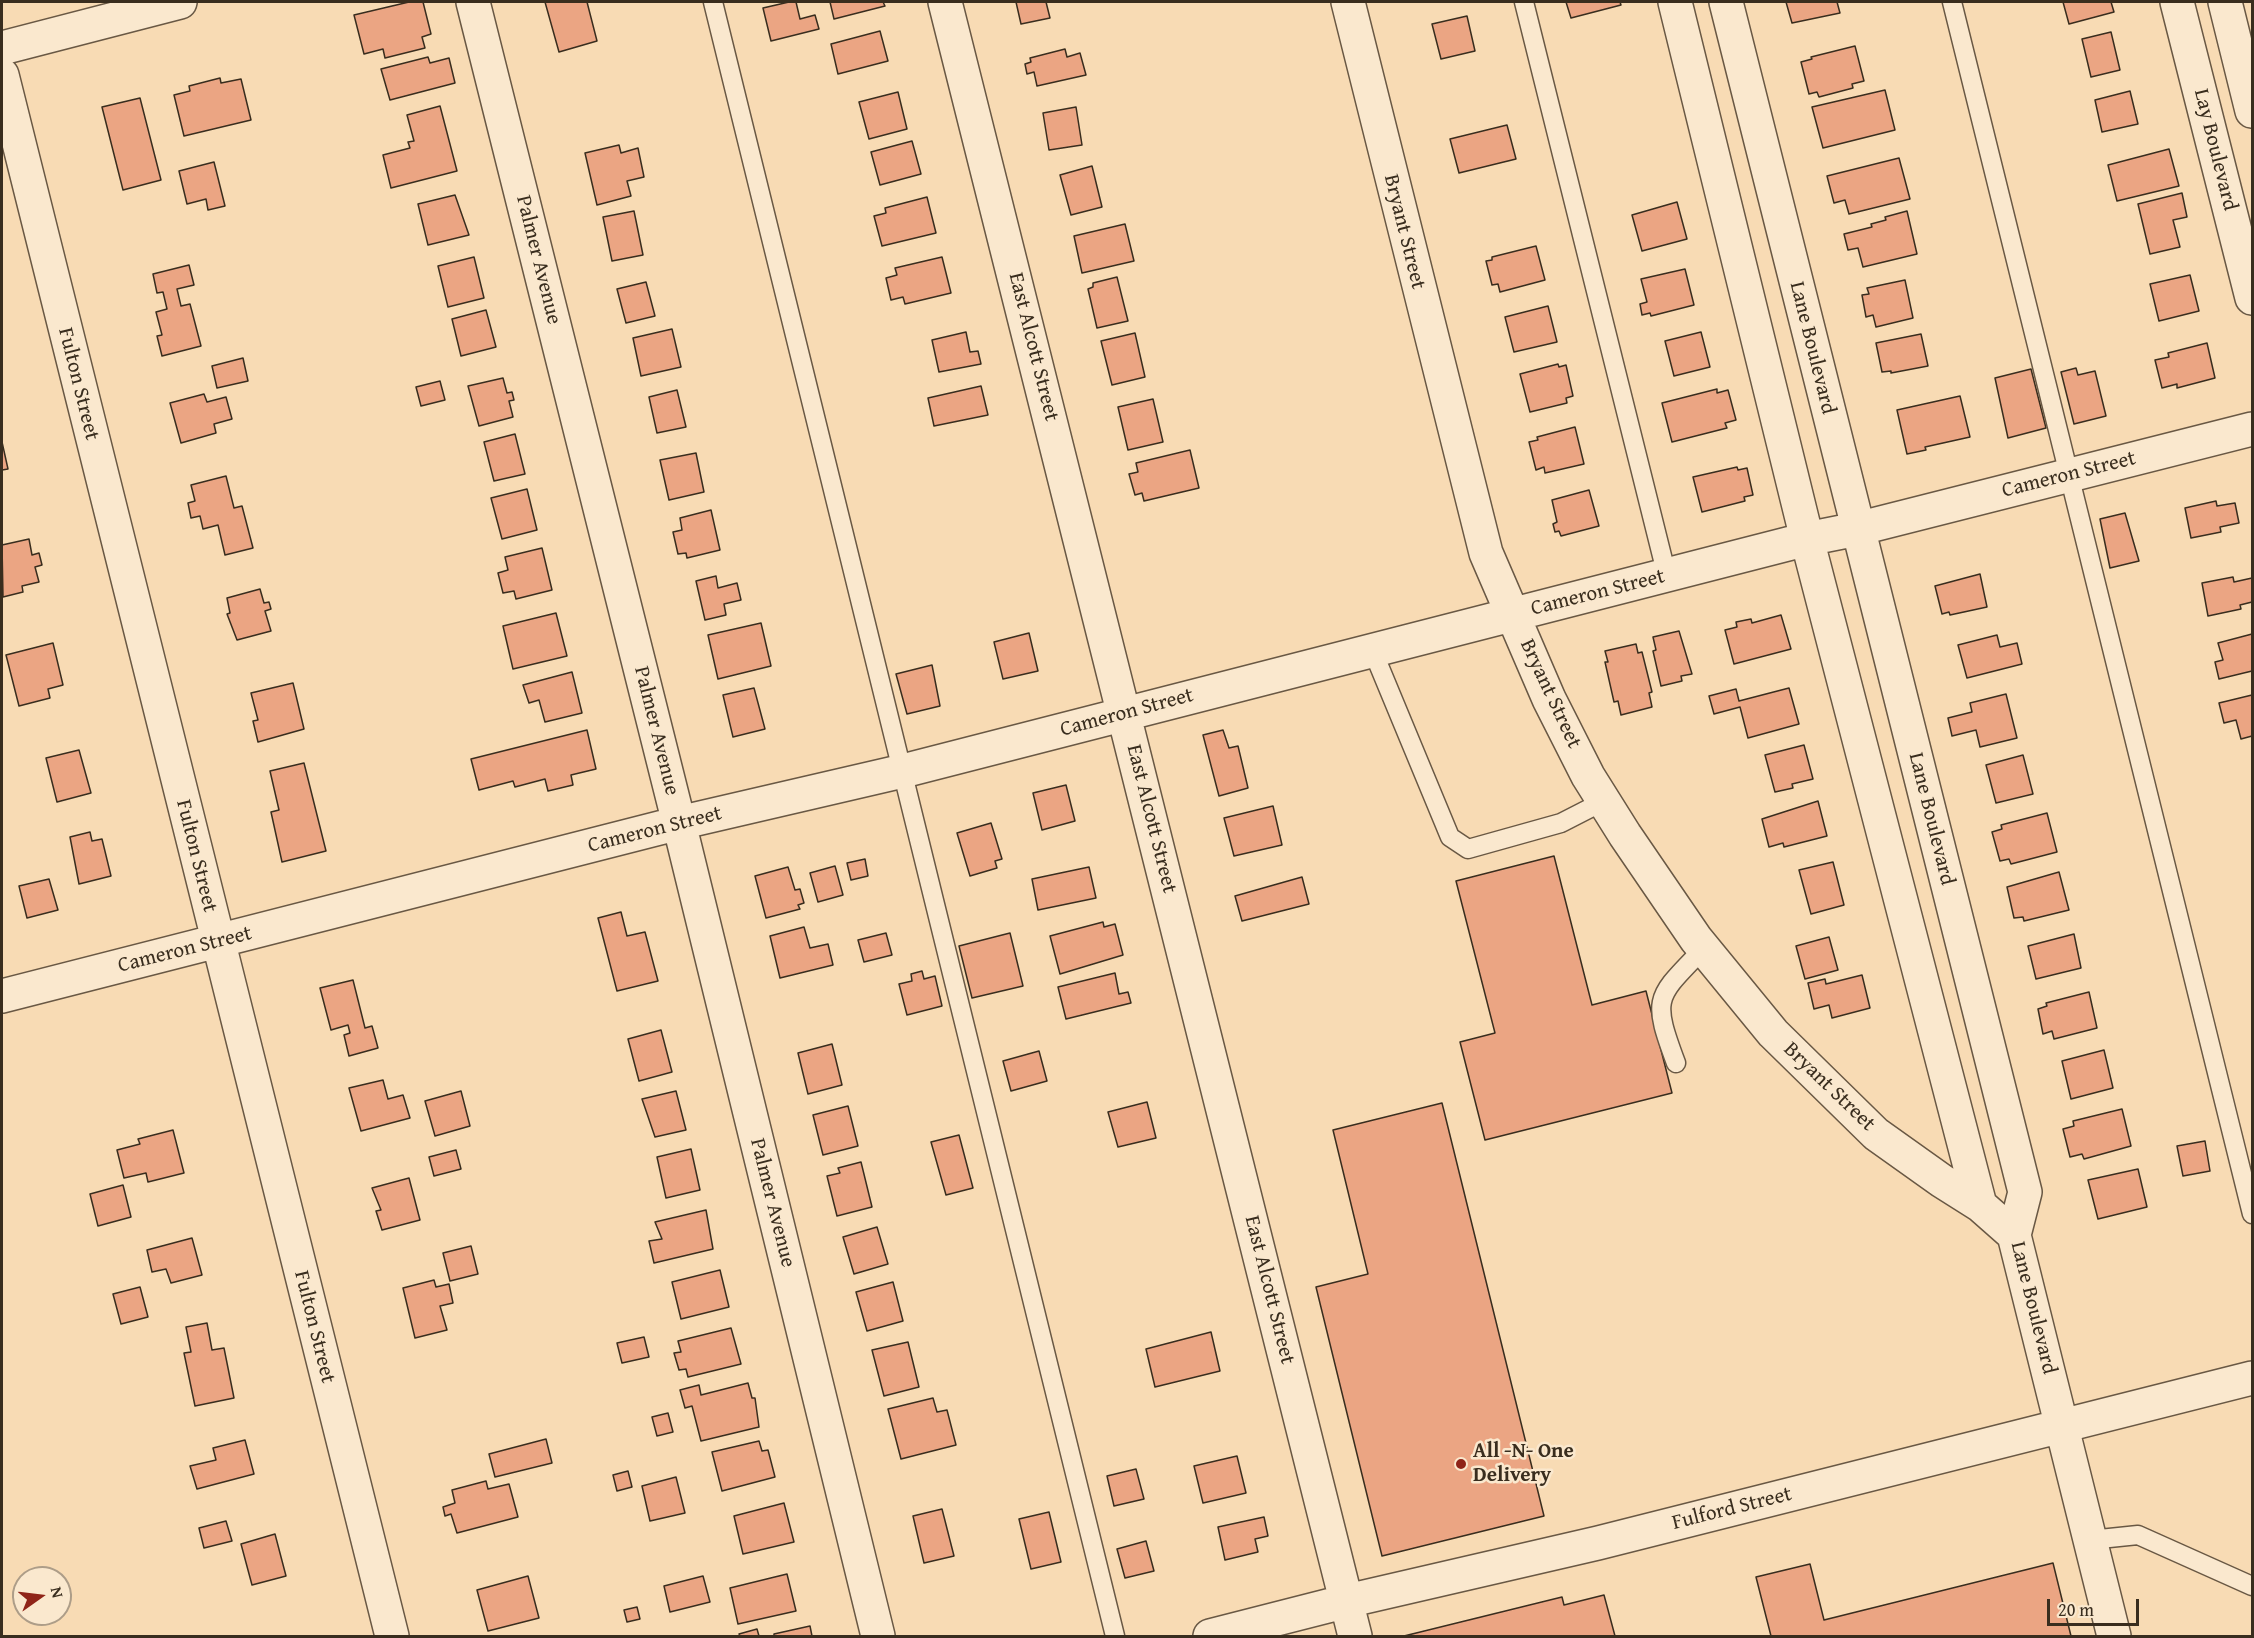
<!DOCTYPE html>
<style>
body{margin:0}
#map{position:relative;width:2254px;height:1638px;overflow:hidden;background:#f8dbb4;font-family:"Gentium Book Plus",serif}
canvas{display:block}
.frame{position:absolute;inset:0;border:3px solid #392d1e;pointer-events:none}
.north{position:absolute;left:12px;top:1566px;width:60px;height:60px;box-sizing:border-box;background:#fae8ce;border:2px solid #ad9d88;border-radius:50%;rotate:76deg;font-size:16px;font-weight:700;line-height:24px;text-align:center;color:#392d1e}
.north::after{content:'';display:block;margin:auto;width:21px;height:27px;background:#8f2418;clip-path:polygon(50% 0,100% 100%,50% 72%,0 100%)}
.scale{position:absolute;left:2047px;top:1599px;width:92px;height:27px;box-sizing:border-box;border:3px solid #392d1e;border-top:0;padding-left:8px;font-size:18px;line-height:21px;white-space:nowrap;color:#392d1e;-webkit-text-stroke:4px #fae8ce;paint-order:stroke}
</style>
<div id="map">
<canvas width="2254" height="1638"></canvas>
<div class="frame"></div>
<div class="north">N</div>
<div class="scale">20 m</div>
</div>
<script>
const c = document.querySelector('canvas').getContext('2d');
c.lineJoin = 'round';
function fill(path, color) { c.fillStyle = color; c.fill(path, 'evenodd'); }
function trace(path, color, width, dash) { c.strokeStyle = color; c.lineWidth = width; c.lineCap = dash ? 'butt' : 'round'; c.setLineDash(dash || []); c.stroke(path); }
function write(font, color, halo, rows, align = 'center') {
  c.font = font + ' "Gentium Book Plus",serif'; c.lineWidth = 5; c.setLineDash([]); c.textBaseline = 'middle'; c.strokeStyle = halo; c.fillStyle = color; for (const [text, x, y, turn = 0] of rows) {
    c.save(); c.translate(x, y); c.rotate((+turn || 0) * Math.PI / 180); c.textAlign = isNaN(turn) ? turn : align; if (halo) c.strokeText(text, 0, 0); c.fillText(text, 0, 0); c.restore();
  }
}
const building = new Path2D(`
 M 409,2 L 423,2 L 431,34 L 422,37 L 425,48 L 385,58 L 383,49 L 364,54 L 354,15 Z
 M 545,2 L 587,2 L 597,41 L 559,52 Z
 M 789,2 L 796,2 L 800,19 L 815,15 L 819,29 L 771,41 L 763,8 Z
 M 830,2 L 883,2 L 885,6 L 834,19 Z
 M 1016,2 L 1046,2 L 1050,18 L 1021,24 Z
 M 1566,2 L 1620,2 L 1621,5 L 1571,18 Z
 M 1786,2 L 1837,2 L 1840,13 L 1792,23 Z
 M 2063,2 L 2111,2 L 2114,12 L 2069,24 Z
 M 1467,16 L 1475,51 L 1441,59 L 1432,24 Z
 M 880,31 L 888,61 L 838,74 L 831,44 Z
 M 2111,32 L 2120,70 L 2091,77 L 2082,39 Z
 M 1855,46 L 1864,81 L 1852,84 L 1853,88 L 1819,97 L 1817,92 L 1809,94 L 1801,62 L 1812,59 L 1811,57 Z
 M 1065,49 L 1067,57 L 1080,53 L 1086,75 L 1037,86 L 1034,72 L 1027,74 L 1025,64 L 1031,62 L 1030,58 Z
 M 428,57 L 430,63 L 449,58 L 455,83 L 390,100 L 381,69 Z
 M 220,78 L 221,83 L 241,79 L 251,120 L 184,136 L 174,95 L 190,91 L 189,86 Z
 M 1885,90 L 1895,130 L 1823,148 L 1812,107 Z
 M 2130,91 L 2138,124 L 2102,132 L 2095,100 Z
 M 898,92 L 907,129 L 869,139 L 859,102 Z
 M 140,98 L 161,180 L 123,190 L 102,107 Z
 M 440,106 L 457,171 L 391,188 L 383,155 L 410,148 L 408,142 L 414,141 L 407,115 Z
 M 1076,107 L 1082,145 L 1049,150 L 1043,113 Z
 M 1507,125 L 1516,159 L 1459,173 L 1450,139 Z
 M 912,141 L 921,174 L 880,185 L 871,152 Z
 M 619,145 L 621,153 L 638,148 L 644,177 L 627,181 L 631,196 L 597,205 L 585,153 Z
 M 2169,149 L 2179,186 L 2117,201 L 2108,165 Z
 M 1899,158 L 1910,199 L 1849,214 L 1845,200 L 1834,203 L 1827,176 Z
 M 214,162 L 225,206 L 208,210 L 206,199 L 187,204 L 179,171 Z
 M 1092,166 L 1102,207 L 1071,215 L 1060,175 Z
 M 2182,193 L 2187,217 L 2173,220 L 2180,247 L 2150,254 L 2138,204 Z
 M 455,195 L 469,235 L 428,245 L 418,204 Z
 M 927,197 L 936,233 L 882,246 L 874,216 L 886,213 L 885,208 Z
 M 1677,202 L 1687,239 L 1642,251 L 1632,215 Z
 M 634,211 L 643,255 L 612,261 L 603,217 Z
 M 1907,211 L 1917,254 L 1863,267 L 1858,248 L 1848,250 L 1844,234 L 1872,227 L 1871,224 L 1886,220 L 1885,217 Z
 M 1125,224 L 1134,261 L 1082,273 L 1074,236 Z
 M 1536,246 L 1545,280 L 1500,292 L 1498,284 L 1492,285 L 1486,261 L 1492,260 L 1492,257 Z
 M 474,257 L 484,298 L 448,307 L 438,266 Z
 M 942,257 L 951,293 L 905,304 L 903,297 L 891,300 L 886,278 L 897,275 L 895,268 Z
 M 189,265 L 194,285 L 177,289 L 181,306 L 190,304 L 201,346 L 162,356 L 157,336 L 162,335 L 156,312 L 167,309 L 163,292 L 157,293 L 153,274 Z
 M 1685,269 L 1694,305 L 1651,316 L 1650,313 L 1642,315 L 1640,304 L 1647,302 L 1641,279 Z
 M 2190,275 L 2199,311 L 2159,321 L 2150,284 Z
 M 1117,277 L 1128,321 L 1097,328 L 1088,289 L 1093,287 L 1093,283 Z
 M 1905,280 L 1913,318 L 1876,327 L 1873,315 L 1866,317 L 1862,295 L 1869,294 L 1867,288 Z
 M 646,282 L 655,316 L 626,323 L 617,289 Z
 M 1548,306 L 1557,342 L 1514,352 L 1505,317 Z
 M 486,310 L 496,347 L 461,356 L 452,319 Z
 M 672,329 L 681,367 L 641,376 L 633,338 Z
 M 966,332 L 970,352 L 978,351 L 981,364 L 939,372 L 932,340 Z
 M 1701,332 L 1710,367 L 1674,376 L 1665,341 Z
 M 1135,333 L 1145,377 L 1112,385 L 1101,341 Z
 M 1921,334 L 1928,366 L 1891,373 L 1891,371 L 1882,372 L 1876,343 Z
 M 2207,343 L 2215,378 L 2177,388 L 2177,384 L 2162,388 L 2155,360 L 2169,357 L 2168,353 Z
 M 243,358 L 248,381 L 217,388 L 212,366 Z
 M 1558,364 L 1559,367 L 1566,365 L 1573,396 L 1566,398 L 1567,403 L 1530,412 L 1520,374 Z
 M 2076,368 L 2078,375 L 2095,371 L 2106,416 L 2074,424 L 2061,372 Z
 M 2031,369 L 2046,428 L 2008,438 L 1995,378 Z
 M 503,378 L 507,393 L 512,392 L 514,400 L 509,401 L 513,417 L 479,426 L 468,386 Z
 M 440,381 L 445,400 L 421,406 L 416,387 Z
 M 981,386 L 988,415 L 934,426 L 928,398 Z
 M 1717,389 L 1717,393 L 1728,390 L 1736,420 L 1725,423 L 1727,428 L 1672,442 L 1662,403 Z
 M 677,390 L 686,427 L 657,433 L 649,397 Z
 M 204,394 L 207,402 L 226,397 L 232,419 L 214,424 L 216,433 L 181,443 L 170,403 Z
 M 1960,396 L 1970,437 L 1925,447 L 1926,450 L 1907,454 L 1897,410 Z
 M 1153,399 L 1163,442 L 1128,450 L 1118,407 Z
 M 1575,427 L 1584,464 L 1545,473 L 1544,467 L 1536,470 L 1529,442 L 1538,440 L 1537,437 Z
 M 515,434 L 525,474 L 494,481 L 484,442 Z
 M 2,442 L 8,469 L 2,470 Z
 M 1190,450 L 1199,488 L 1144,501 L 1142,493 L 1135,495 L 1129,474 L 1138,472 L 1136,463 Z
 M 696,453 L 704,492 L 669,500 L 660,460 Z
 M 1737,467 L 1738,470 L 1747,468 L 1753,495 L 1744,497 L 1745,501 L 1702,512 L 1693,477 Z
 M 226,476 L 234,508 L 242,506 L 253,548 L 225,555 L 218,525 L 203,529 L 200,516 L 191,518 L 188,503 L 195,501 L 191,485 Z
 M 527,489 L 537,530 L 502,539 L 491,498 Z
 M 1589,490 L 1599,526 L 1561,536 L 1559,531 L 1555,532 L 1553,524 L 1557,522 L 1552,500 Z
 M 2216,501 L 2217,506 L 2235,503 L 2239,523 L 2220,527 L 2221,532 L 2191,538 L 2185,508 Z
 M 711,510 L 720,550 L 687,558 L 686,553 L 678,554 L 673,532 L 682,530 L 680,518 Z
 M 2125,513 L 2139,561 L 2110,568 L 2100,519 Z
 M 29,539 L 32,555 L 39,553 L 42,565 L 35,567 L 39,582 L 22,586 L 23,592 L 3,597 L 2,545 Z
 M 542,548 L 552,590 L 516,599 L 514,591 L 503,593 L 498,573 L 508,570 L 505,557 Z
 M 1980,574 L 1987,607 L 1950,615 L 1949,612 L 1942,614 L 1935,586 Z
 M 716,576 L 718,588 L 737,583 L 741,600 L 724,604 L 726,615 L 705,620 L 696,581 Z
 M 2233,577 L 2234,582 L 2252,578 L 2252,602 L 2240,605 L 2241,609 L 2208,616 L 2202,583 Z
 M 260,589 L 264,603 L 269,602 L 271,609 L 265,611 L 271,631 L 237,640 L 227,614 L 230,613 L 227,598 Z
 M 556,613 L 567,656 L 513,669 L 503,626 Z
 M 1781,615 L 1791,649 L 1734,664 L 1725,630 L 1737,627 L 1736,622 L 1751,619 L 1752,623 Z
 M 761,623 L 771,666 L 718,679 L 708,635 Z
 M 1679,631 L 1692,674 L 1681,676 L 1682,681 L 1661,686 L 1653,651 L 1656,650 L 1653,637 Z
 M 1029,633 L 1038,671 L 1003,679 L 994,642 Z
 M 2252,634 L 2252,671 L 2219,679 L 2215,662 L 2223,660 L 2218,643 Z
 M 1997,635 L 2000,647 L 2017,643 L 2022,664 L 1967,678 L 1958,645 Z
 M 53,643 L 63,685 L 48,689 L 50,698 L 19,706 L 6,655 Z
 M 1636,644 L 1638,653 L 1642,652 L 1652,692 L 1649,693 L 1652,707 L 1621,715 L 1618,701 L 1614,702 L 1605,662 L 1608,662 L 1605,651 Z
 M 932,665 L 940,706 L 907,714 L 896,674 Z
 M 572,672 L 582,713 L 545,722 L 539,700 L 529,703 L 523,685 Z
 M 293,683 L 304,729 L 258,742 L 253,721 L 258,720 L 251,693 Z
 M 754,688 L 765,729 L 733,737 L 723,695 Z
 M 1789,688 L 1799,724 L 1748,738 L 1740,707 L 1714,714 L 1709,696 L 1736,689 L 1739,701 Z
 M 2006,694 L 2017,738 L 1980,747 L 1976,730 L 1952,736 L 1948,718 L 1972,712 L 1970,703 Z
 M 2252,695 L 2252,736 L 2241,739 L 2236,720 L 2224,723 L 2219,703 Z
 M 587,730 L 596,769 L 571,775 L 573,785 L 548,791 L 545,779 L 515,787 L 513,781 L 479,790 L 471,759 Z
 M 1223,730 L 1229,748 L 1238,746 L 1248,788 L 1219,796 L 1203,735 Z
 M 1804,745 L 1813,779 L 1792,784 L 1793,788 L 1775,792 L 1765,755 Z
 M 79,750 L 91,793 L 57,802 L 46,758 Z
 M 2023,755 L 2033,794 L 1996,803 L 1986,765 Z
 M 304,763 L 326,851 L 282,862 L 271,812 L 279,810 L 270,771 Z
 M 1066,785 L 1075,821 L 1042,830 L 1033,793 Z
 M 1818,801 L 1827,836 L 1784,847 L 1783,843 L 1769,847 L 1762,819 Z
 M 1273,806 L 1282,845 L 1234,856 L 1224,818 Z
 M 2047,813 L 2057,852 L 2011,864 L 2009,859 L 2000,861 L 1992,832 L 2002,829 L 2001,825 Z
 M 991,823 L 1002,859 L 995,861 L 997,868 L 970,876 L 957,833 Z
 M 90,832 L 92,841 L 102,839 L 111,876 L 79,884 L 70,837 Z
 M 1554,856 L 1592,1005 L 1646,991 L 1672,1093 L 1485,1140 L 1460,1042 L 1495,1033 L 1456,881 Z
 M 865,859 L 868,876 L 851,880 L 847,863 Z
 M 1833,862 L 1844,905 L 1811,914 L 1799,870 Z
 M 835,866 L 843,895 L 818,902 L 810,873 Z
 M 788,867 L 795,890 L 800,889 L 804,903 L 798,905 L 800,909 L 766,918 L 755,876 Z
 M 1089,867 L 1096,898 L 1038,910 L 1032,879 Z
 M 2059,872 L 2069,910 L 2024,921 L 2023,917 L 2014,918 L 2007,887 Z
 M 1302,877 L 1309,904 L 1242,921 L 1235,896 Z
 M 49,879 L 58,910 L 27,918 L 19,886 Z
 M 621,912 L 627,936 L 645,932 L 658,981 L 617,991 L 598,918 Z
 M 1103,922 L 1104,927 L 1115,924 L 1123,955 L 1060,974 L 1050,936 Z
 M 804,927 L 810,948 L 828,944 L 833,965 L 780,978 L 770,936 Z
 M 886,933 L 892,955 L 864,962 L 858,940 Z
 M 1010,933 L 1023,986 L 972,998 L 959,946 Z
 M 2074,934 L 2081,968 L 2036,979 L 2028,946 Z
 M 1829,937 L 1838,970 L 1805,979 L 1796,946 Z
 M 922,971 L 924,979 L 935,976 L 942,1006 L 907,1015 L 899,984 L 912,981 L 911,974 Z
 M 1115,973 L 1119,994 L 1128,992 L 1131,1003 L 1066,1019 L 1058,987 Z
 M 1862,975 L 1870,1008 L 1832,1018 L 1829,1005 L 1814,1009 L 1808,983 L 1825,979 L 1826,984 Z
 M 353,980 L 365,1028 L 372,1026 L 378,1048 L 349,1056 L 344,1035 L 350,1033 L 348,1025 L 331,1030 L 320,988 Z
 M 2089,992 L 2097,1028 L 2054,1039 L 2052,1031 L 2043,1034 L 2038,1009 L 2047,1006 L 2046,1003 Z
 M 661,1030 L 672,1072 L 639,1081 L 628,1039 Z
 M 832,1044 L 842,1085 L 808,1094 L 798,1053 Z
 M 2104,1050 L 2113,1088 L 2071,1099 L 2062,1061 Z
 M 1039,1051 L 1047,1081 L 1011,1091 L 1003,1061 Z
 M 383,1080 L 388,1099 L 403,1095 L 410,1118 L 361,1131 L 349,1088 Z
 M 461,1091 L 470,1126 L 435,1136 L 425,1101 Z
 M 676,1091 L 686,1130 L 655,1137 L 642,1099 Z
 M 1147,1102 L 1156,1138 L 1118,1147 L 1108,1112 Z
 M 1442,1103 L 1544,1516 L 1382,1556 L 1316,1287 L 1368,1274 L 1333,1130 Z
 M 848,1106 L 858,1146 L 823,1155 L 813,1115 Z
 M 2122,1109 L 2131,1146 L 2084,1159 L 2082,1154 L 2070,1157 L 2063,1129 L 2074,1126 L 2073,1121 Z
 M 173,1130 L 184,1173 L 148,1182 L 146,1173 L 124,1178 L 117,1150 L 140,1144 L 138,1139 Z
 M 959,1135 L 973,1188 L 946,1195 L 931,1142 Z
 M 2205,1141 L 2210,1171 L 2183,1176 L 2177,1146 Z
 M 691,1149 L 700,1190 L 666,1198 L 657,1157 Z
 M 456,1150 L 461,1169 L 434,1176 L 429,1157 Z
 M 861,1162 L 872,1207 L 837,1216 L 827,1176 L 840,1173 L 838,1168 Z
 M 2138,1169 L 2147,1207 L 2098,1219 L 2088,1180 Z
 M 409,1178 L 420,1220 L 382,1230 L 376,1211 L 381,1210 L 372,1188 Z
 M 123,1185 L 131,1217 L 98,1226 L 90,1194 Z
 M 706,1210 L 713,1249 L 654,1263 L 649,1241 L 662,1239 L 655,1222 Z
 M 877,1227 L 888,1264 L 854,1274 L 843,1237 Z
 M 192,1238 L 202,1275 L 171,1283 L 166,1269 L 152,1272 L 147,1250 Z
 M 471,1246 L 478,1274 L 450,1281 L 443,1253 Z
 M 720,1270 L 729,1307 L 681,1319 L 672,1282 Z
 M 434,1280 L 436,1287 L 449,1284 L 453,1303 L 440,1306 L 447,1330 L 415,1338 L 403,1288 Z
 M 893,1282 L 903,1321 L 867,1331 L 856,1292 Z
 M 140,1287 L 148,1317 L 121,1324 L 113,1294 Z
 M 207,1323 L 212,1350 L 224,1348 L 234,1398 L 195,1406 L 184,1353 L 191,1352 L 186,1327 Z
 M 731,1328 L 741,1364 L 688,1377 L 686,1369 L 679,1370 L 674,1353 L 681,1352 L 678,1341 Z
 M 1211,1332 L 1220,1371 L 1155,1387 L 1146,1349 Z
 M 644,1337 L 649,1357 L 622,1363 L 617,1343 Z
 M 908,1342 L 919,1387 L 884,1396 L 872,1350 Z
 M 748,1383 L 752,1398 L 755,1398 L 759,1427 L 701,1441 L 692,1406 L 685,1408 L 680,1390 L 699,1385 L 701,1395 Z
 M 933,1398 L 937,1412 L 947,1410 L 956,1445 L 901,1459 L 888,1409 Z
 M 668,1413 L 673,1432 L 657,1436 L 652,1417 Z
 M 546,1439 L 552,1463 L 495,1477 L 489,1454 Z
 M 245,1440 L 254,1474 L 197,1489 L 190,1466 L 216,1460 L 213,1448 Z
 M 759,1441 L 762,1451 L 768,1450 L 775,1477 L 722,1491 L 712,1452 Z
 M 1237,1456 L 1246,1493 L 1203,1503 L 1194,1466 Z
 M 1136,1469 L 1144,1499 L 1114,1506 L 1107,1476 Z
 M 628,1471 L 632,1487 L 617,1491 L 613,1475 Z
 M 676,1477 L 685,1513 L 650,1521 L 642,1486 Z
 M 486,1481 L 488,1489 L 509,1484 L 518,1517 L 457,1533 L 451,1514 L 445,1516 L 443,1507 L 455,1503 L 452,1490 Z
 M 784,1503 L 794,1542 L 743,1554 L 734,1516 Z
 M 942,1509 L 954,1556 L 924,1563 L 913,1516 Z
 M 1049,1512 L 1061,1562 L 1031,1569 L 1019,1519 Z
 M 1264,1517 L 1268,1536 L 1255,1539 L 1258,1552 L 1225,1560 L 1218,1527 Z
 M 226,1521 L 232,1541 L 204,1548 L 199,1528 Z
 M 275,1534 L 286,1576 L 252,1585 L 241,1544 Z
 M 1146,1541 L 1154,1571 L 1125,1578 L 1117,1549 Z
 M 2053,1563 L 2071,1636 L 1769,1636 L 1771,1636 L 1756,1577 L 1810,1564 L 1824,1620 Z
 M 787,1574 L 796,1611 L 738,1624 L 730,1588 Z
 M 528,1576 L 539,1618 L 488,1631 L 477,1590 Z
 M 703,1576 L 710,1602 L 670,1612 L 664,1586 Z
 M 1604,1595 L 1615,1636 L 1404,1636 L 1562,1597 L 1564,1605 Z
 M 637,1607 L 640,1619 L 627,1622 L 624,1610 Z
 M 810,1626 L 812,1636 L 774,1636 L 774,1634 Z
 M 757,1629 L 759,1636 L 740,1636 L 739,1634 Z`);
fill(building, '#eba583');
trace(building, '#392d1e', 1.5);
const lane = new Path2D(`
 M 713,2 L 1115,1636
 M 1524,2 L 1667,576
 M 1952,2 L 2252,1214
 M 1372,649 L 1450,837 L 1468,849 L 1561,823 L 1604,801
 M 1676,1063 C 1651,996 1656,998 1704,948
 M 2090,1540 L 2138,1535 L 2252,1586`);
const street = new Path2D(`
 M 473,2 L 679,823 L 878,1636
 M 945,2 L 1355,1636
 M 1348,2 L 1486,553 L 1549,699 L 1588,776 L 1625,835 L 1696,939 L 1773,1033 L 1876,1134 L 1942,1181 L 1980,1205 L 2014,1235
 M 1675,2 L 1807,539 L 1980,1205
 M 1726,2 L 2025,1192 L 2014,1235 L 2114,1636
 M 2177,2 L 2252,298
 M 2225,2 L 2252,111
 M 2,48 L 180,2
 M 2,75 L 392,1636
 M 2,996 L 679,823 L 903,771 L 1807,539 L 1857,529 L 2252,429
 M 1210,1636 L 1347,1601 L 1598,1543 L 2252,1378`);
trace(lane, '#695844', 21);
trace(street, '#695844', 36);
trace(lane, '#fae8ce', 18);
trace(street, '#fae8ce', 33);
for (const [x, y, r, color] of [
 [1461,1464,6,"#8f2418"]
]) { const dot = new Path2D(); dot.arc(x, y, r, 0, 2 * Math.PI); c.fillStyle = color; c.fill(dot); trace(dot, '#fae8ce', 2); }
write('21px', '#392d1e', '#fae8ce', [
 ["Lay Boulevard",2215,150,76],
 ["Bryant Street",1404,232,76],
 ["Palmer Avenue",538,260,76],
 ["East Alcott Street",1033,347,76],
 ["Lane Boulevard",1812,348,76],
 ["Fulton Street",78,384,76],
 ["Cameron Street",2069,475,-14],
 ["Cameron Street",1598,593,-14],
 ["Bryant Street",1550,694,65],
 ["Cameron Street",1127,713,-15],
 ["Palmer Avenue",656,731,76],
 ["East Alcott Street",1151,819,76],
 ["Lane Boulevard",1931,819,76],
 ["Cameron Street",655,830,-14],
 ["Fulton Street",196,856,76],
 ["Cameron Street",185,950,-14],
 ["Bryant Street",1829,1087,44],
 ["Palmer Avenue",772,1203,76],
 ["East Alcott Street",1269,1290,76],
 ["Lane Boulevard",2033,1308,76],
 ["Fulton Street",314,1327,76],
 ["Fulford Street",1732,1509,-14]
]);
write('bold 21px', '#392d1e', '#fae8ce', [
 ["All -N- One",1473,1452],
 ["Delivery",1473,1476]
], 'left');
</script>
